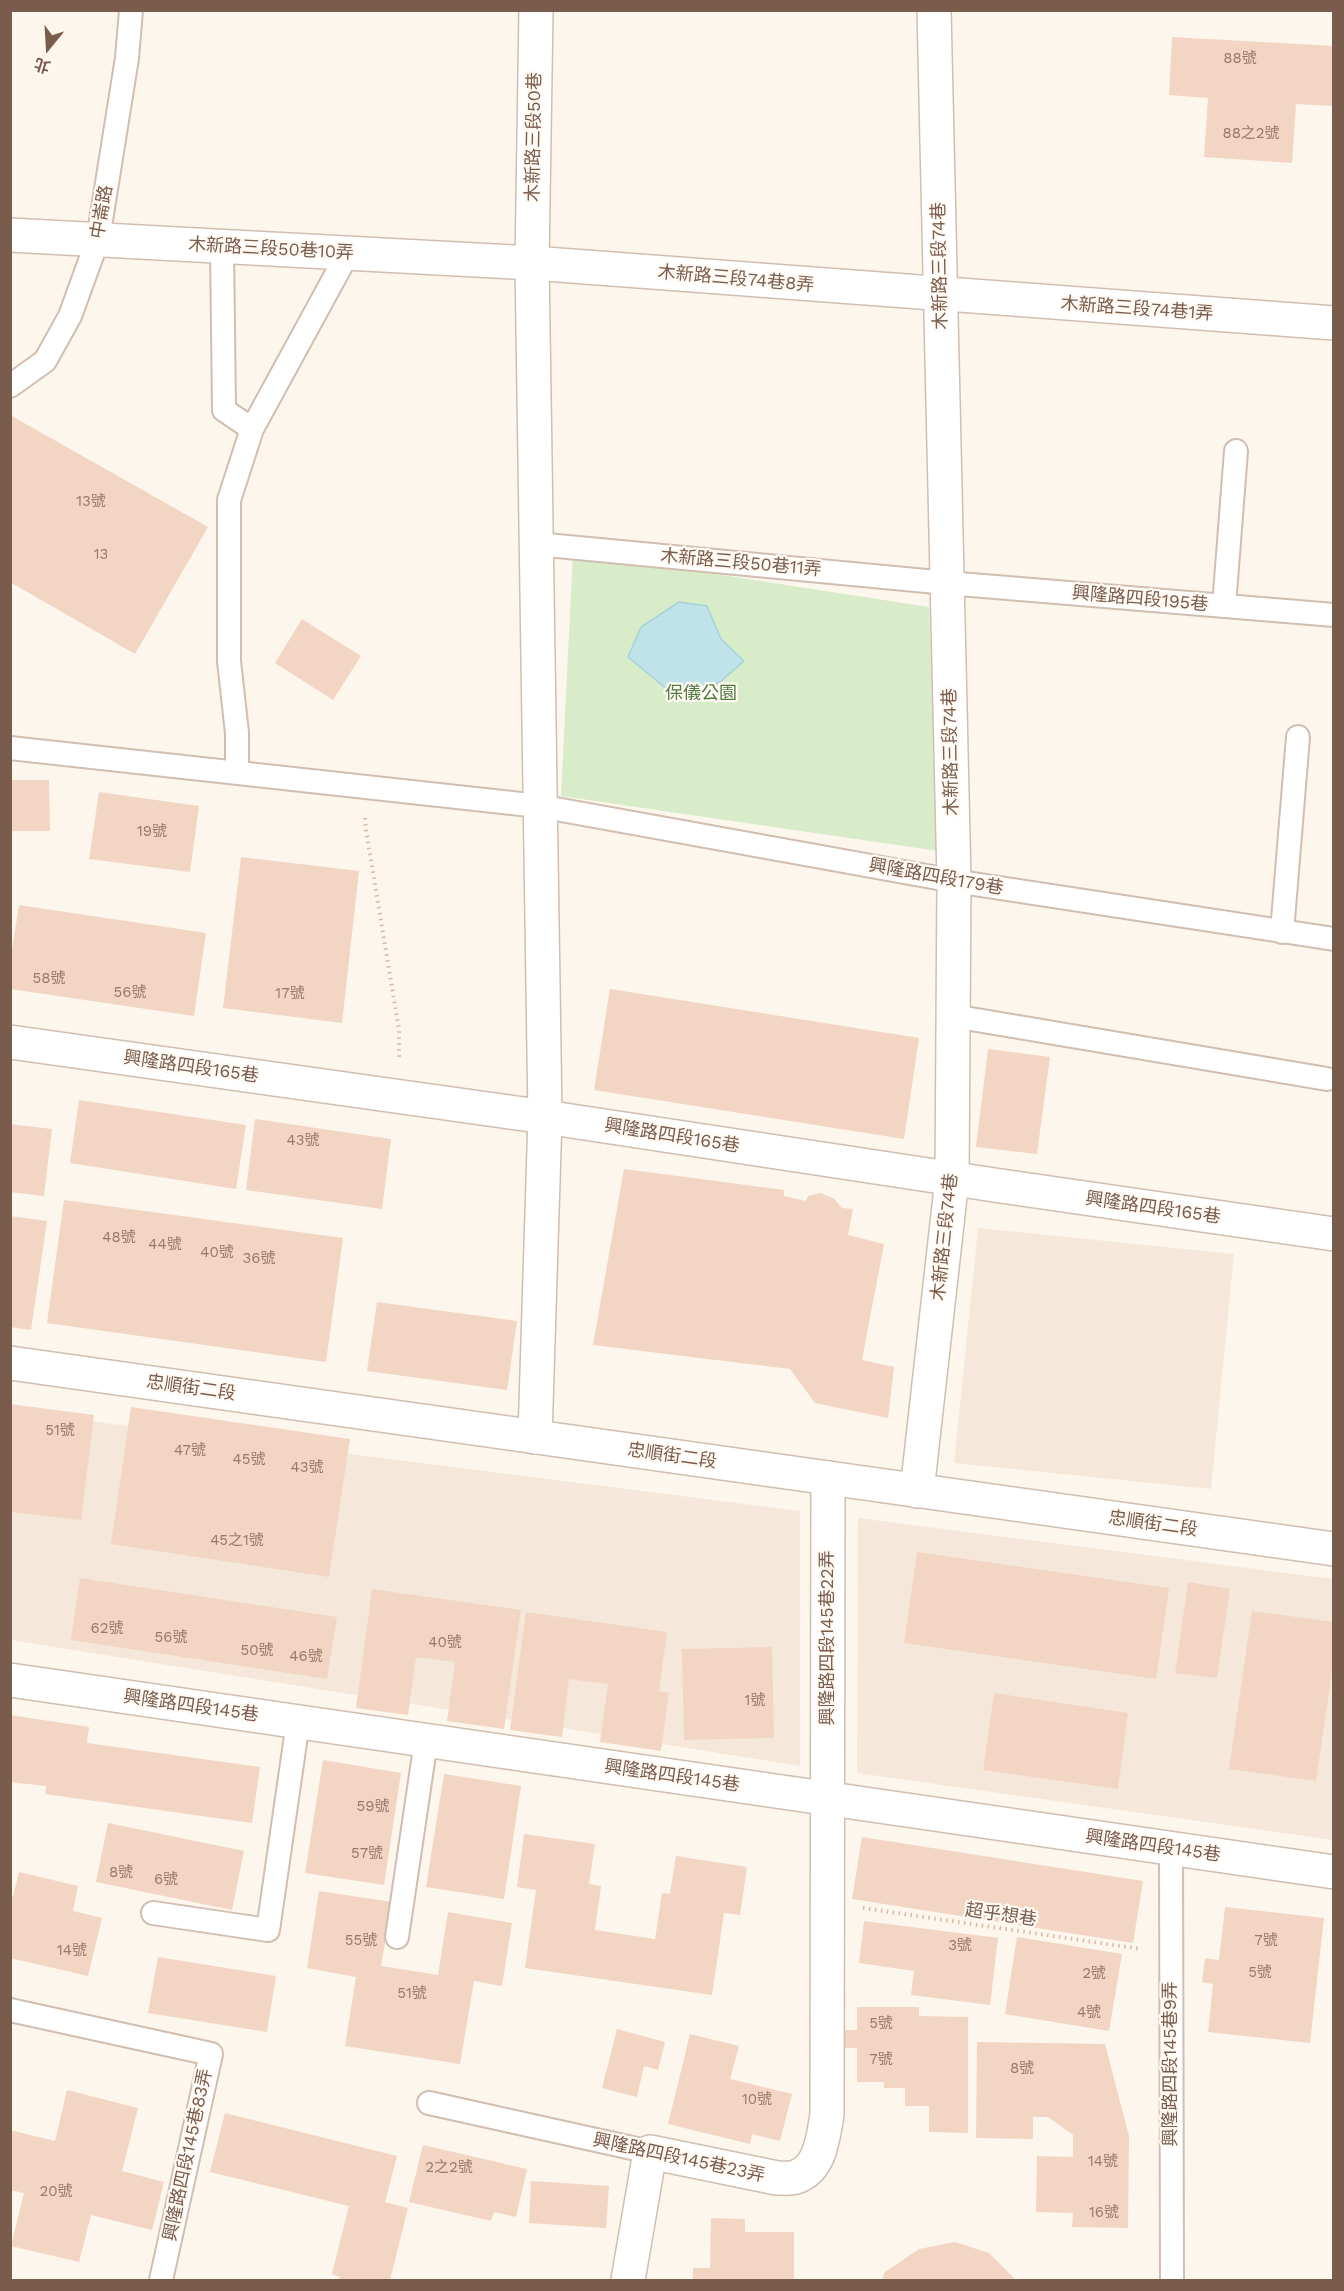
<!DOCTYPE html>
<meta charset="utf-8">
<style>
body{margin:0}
#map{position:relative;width:1344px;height:2291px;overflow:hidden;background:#fdf6ec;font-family:"Work Sans","Noto Sans TC",sans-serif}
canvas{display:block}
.frame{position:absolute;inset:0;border:12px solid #7a5c4d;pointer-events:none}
.north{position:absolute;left:18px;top:18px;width:60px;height:60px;-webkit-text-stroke:4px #fffaf3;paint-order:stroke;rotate:198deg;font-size:16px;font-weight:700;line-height:24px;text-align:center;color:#7a5c4d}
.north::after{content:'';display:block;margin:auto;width:21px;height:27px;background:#7a5c4d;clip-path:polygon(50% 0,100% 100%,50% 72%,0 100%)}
</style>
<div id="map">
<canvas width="1344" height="2291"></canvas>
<div class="frame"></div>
<div class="north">北</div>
</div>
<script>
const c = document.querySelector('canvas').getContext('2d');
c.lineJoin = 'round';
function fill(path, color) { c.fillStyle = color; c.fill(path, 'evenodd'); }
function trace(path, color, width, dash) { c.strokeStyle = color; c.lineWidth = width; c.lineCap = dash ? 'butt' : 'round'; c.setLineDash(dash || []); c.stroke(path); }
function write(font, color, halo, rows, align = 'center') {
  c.font = font + ' "Work Sans","Noto Sans TC",sans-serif'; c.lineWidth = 4.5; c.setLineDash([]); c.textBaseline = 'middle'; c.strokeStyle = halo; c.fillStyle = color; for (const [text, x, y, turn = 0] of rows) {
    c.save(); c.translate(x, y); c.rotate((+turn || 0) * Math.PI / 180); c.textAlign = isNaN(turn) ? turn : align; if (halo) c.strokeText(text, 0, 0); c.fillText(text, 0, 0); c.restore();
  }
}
fill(new Path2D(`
 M 978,1228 L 1234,1254 L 1211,1489 L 954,1463 Z
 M 10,1411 L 800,1511 L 800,1766 L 11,1640 Z
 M 858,1518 L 1333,1579 L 1333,1840 L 857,1773 Z`), '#f5e8da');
fill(new Path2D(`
 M 573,552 L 929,607 L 938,851 L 561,796 Z`), '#d8ecc9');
const water = new Path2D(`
 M 679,602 L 707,606 L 721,639 L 744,661 L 720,682 L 680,700 L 628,657 L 641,627 Z`);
fill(water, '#bfe3e8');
trace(water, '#a5d3da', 1.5);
fill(new Path2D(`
 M 1172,37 L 1334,46 L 1334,106 L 1296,104 L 1292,163 L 1204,157 L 1208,98 L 1169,95 Z
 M 10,415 L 208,527 L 135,654 L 10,582 Z
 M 302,619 L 361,656 L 333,700 L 275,663 Z
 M 10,780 L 49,780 L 50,831 L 10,831 Z
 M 99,792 L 199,806 L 190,872 L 89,859 Z
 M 241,857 L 359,871 L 342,1023 L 223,1008 Z
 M 19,905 L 206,933 L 194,1016 L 10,989 L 10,962 Z
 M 610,989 L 919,1038 L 904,1139 L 594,1090 Z
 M 988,1049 L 1050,1057 L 1037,1154 L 976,1147 Z
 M 79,1100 L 246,1125 L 236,1189 L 70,1163 Z
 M 255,1119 L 391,1139 L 382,1209 L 246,1190 Z
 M 10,1124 L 52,1129 L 44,1196 L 10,1192 Z
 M 624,1169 L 784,1190 L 784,1196 L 806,1201 L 808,1196 L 820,1193 L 833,1198 L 842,1208 L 853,1209 L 848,1235 L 884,1244 L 862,1360 L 894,1367 L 888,1418 L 815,1403 L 790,1369 L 593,1345 Z
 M 64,1200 L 343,1238 L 326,1362 L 47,1323 Z
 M 10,1216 L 47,1221 L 31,1330 L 10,1327 Z
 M 377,1302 L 517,1321 L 507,1390 L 367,1371 Z
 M 10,1404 L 94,1415 L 81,1520 L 10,1512 Z
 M 131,1407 L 350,1439 L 329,1577 L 111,1544 Z
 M 917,1552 L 1169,1588 L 1156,1679 L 904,1643 Z
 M 80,1578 L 337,1617 L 327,1679 L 71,1640 Z
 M 1188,1582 L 1230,1589 L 1217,1678 L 1175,1673 Z
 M 372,1589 L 521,1610 L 504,1729 L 447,1721 L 455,1662 L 416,1657 L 408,1715 L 356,1708 Z
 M 1252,1611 L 1334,1622 L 1334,1658 L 1316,1781 L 1229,1769 Z
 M 526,1612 L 667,1632 L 659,1691 L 669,1693 L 661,1751 L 600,1742 L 608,1684 L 569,1679 L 562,1737 L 510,1730 Z
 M 772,1647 L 774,1738 L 684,1740 L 682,1649 Z
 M 994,1693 L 1128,1713 L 1118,1789 L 983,1770 Z
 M 10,1715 L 89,1727 L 87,1743 L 260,1767 L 252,1823 L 45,1794 L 46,1786 L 10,1782 Z
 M 323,1760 L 401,1773 L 384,1885 L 305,1873 Z
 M 444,1774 L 521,1786 L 504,1899 L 426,1887 Z
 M 108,1823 L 244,1851 L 232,1910 L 96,1882 Z
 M 524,1834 L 595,1844 L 589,1884 L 601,1886 L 595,1930 L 655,1939 L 662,1893 L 670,1894 L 676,1856 L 747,1867 L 740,1915 L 724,1913 L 712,1995 L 525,1968 L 536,1890 L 517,1887 Z
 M 862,1837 L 1143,1881 L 1133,1943 L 852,1899 Z
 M 19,1872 L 78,1886 L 73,1911 L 102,1918 L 88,1976 L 10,1958 L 10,1896 L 13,1897 Z
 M 319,1891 L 392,1902 L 381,1966 L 438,1975 L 448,1912 L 512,1923 L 502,1986 L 474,1981 L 460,2064 L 345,2046 L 356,1977 L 307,1968 Z
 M 1225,1907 L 1324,1918 L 1310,2043 L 1208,2032 L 1213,1984 L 1202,1982 L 1205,1958 L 1219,1960 Z
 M 864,1921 L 998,1938 L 990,2005 L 911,1995 L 914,1971 L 859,1963 Z
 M 1017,1937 L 1122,1954 L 1109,2031 L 1005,2014 Z
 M 158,1957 L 276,1976 L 267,2032 L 148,2013 Z
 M 857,2007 L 919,2007 L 919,2016 L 968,2017 L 968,2133 L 929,2132 L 929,2106 L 905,2106 L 905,2088 L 884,2088 L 884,2082 L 857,2082 L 857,2048 L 843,2048 L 843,2030 L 857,2030 Z
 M 617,2029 L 665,2042 L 658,2070 L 644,2066 L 637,2097 L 602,2088 Z
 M 690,2034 L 739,2046 L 730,2079 L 792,2094 L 780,2141 L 752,2134 L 750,2144 L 668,2124 Z
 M 977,2042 L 1105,2044 L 1129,2136 L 1128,2228 L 1072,2227 L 1073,2213 L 1036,2212 L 1037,2156 L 1073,2157 L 1073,2135 L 1048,2117 L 1033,2117 L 1033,2139 L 976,2138 Z
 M 67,2090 L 138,2108 L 122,2171 L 164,2182 L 152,2230 L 91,2215 L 79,2262 L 11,2246 L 24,2193 L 10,2190 L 10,2130 L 55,2141 Z
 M 225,2113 L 397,2156 L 385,2202 L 408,2208 L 390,2280 L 339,2280 L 340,2277 L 332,2274 L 349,2206 L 210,2172 Z
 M 423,2145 L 527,2169 L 516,2217 L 494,2212 L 491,2221 L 409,2202 Z
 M 531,2181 L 609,2186 L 606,2228 L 529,2223 Z
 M 711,2218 L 745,2219 L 745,2232 L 794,2232 L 794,2280 L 693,2280 L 693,2268 L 710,2268 Z
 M 955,2242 L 989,2253 L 1016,2280 L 882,2280 L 885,2272 L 919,2249 Z`), '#f3d5c3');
const service = new Path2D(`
 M 222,246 L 224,410 L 252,429
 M 10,386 L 45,361 L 70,316 L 98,239 L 127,58 L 131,10
 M 536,544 L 947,583 L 1334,615
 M 1224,606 L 1236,451
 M 10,748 L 539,806 L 954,881 L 1334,939
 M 237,773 L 237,733 L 229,661 L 229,500 L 252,429 L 348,253
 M 1282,932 L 1298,737
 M 953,1016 L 1327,1079
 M 1171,1848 L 1172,2280
 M 153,1913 L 268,1930 L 298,1722
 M 397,1937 L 426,1741
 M 10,2010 L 211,2054 L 161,2280
 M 429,2103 L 650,2152`);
const minor = new Path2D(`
 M 10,235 L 532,263 L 1334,323
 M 10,1042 L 545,1117 L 1001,1186 L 1334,1234
 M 535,1437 L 545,1117 L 532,263 L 536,10
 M 917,1491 L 952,1179 L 954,881 L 934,10
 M 10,1680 L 1334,1872
 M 628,2280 L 650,2152 L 777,2178 C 783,2178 791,2179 796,2177 C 821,2168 823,2137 827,2115 L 828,1478`);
const tertiary = new Path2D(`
 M 10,1363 L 1334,1549`);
trace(service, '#d1beb0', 26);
trace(minor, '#d1beb0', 36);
trace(tertiary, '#d1beb0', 36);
trace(new Path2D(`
 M 365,818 L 366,830 L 399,1030 L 399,1059
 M 863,1908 L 1141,1949`), '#d9b8a5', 4, [1.5, 4.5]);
trace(service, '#fff', 22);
trace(minor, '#fff', 33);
trace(tertiary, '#fff', 33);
write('15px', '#987a6a', null, [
 ["88號",1240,59],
 ["88之2號",1251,134],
 ["13號",91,502],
 ["13",101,555],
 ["19號",152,832],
 ["58號",49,979],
 ["56號",130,993],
 ["17號",290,994],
 ["43號",303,1141],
 ["48號",119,1238],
 ["44號",165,1245],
 ["40號",217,1253],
 ["36號",259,1259],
 ["51號",60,1431],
 ["47號",190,1451],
 ["45號",249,1460],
 ["43號",307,1468],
 ["45之1號",237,1541],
 ["62號",107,1629],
 ["56號",171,1638],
 ["40號",445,1643],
 ["50號",257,1651],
 ["46號",306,1657],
 ["1號",755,1701],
 ["59號",373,1807],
 ["57號",367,1854],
 ["8號",121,1873],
 ["6號",166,1880],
 ["55號",361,1941],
 ["7號",1266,1941],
 ["3號",960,1946],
 ["14號",72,1951],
 ["5號",1260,1973],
 ["2號",1094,1974],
 ["51號",412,1994],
 ["4號",1089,2013],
 ["5號",881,2024],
 ["7號",881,2060],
 ["8號",1022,2069],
 ["10號",757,2100],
 ["14號",1103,2162],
 ["2之2號",449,2168],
 ["20號",56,2192],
 ["16號",1104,2213]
]);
write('18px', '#7a5c4d', '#fffaf3', [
 ["木新路三段50巷",534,137,-89],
 ["中崙路",102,212,-80],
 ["木新路三段50巷10弄",271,249,3],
 ["木新路三段74巷",940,266,-91],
 ["木新路三段74巷8弄",736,279,5],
 ["木新路三段74巷1弄",1137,309,4],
 ["木新路三段50巷11弄",741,563,5],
 ["興隆路四段195巷",1140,599,5],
 ["木新路三段74巷",951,752,-91],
 ["興隆路四段179巷",936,877,10],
 ["興隆路四段165巷",191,1067,8],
 ["興隆路四段165巷",672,1136,9],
 ["興隆路四段165巷",1153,1208,8],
 ["木新路三段74巷",945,1237,-84],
 ["忠順街二段",191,1388,8],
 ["忠順街二段",672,1456,8],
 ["忠順街二段",1153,1524,8],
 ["興隆路四段145巷22弄",828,1638,-90],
 ["興隆路四段145巷",191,1706,8],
 ["興隆路四段145巷",672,1776,8],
 ["興隆路四段145巷",1153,1846,8],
 ["超乎想巷",1001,1915,8],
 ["興隆路四段145巷9弄",1171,2064,-90],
 ["興隆路四段145巷83弄",188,2155,-78],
 ["興隆路四段145巷23弄",679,2158,12]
]);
write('18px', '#537a41', '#fffaf3', [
 ["保儀公園",701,694]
]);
</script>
